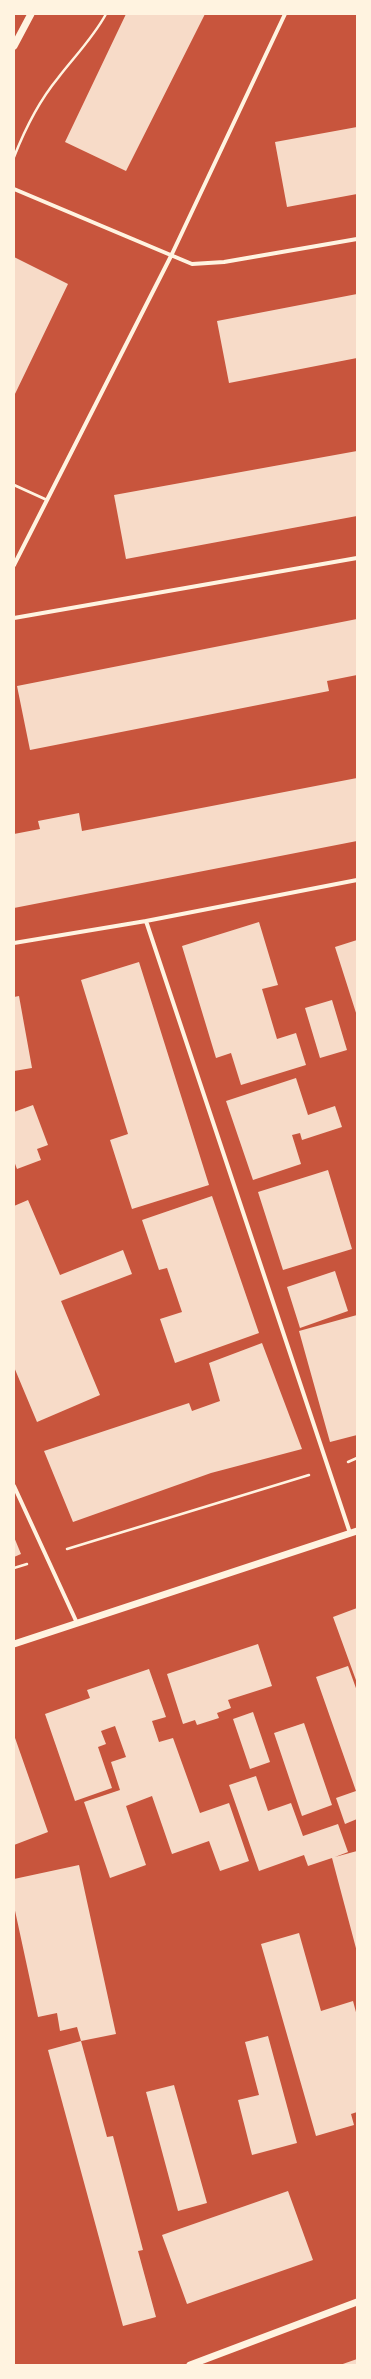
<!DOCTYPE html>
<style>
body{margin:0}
#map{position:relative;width:371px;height:2379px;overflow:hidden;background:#c8553d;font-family:Raleway,sans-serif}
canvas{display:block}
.frame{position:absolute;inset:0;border:15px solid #fff3e0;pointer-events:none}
</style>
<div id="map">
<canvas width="371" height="2379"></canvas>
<div class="frame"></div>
</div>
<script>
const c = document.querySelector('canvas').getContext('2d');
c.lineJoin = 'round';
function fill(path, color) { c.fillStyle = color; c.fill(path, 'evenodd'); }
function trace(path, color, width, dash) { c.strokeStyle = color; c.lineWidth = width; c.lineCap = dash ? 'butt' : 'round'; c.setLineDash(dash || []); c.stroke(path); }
fill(new Path2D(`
 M 126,14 L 205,14 L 126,171 L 65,142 Z
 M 357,127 L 357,194 L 287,207 L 275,142 Z
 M 14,257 L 68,284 L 14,396 Z
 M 357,294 L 357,358 L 229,383 L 217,321 Z
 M 357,451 L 357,516 L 126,559 L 114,495 Z
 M 357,619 L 357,675 L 327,681 L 329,691 L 30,750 L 17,686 Z
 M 357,778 L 357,841 L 14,908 L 14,834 L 40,829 L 38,821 L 79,813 L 82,831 Z
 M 259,922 L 278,985 L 262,989 L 277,1039 L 296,1033 L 306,1065 L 241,1085 L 231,1053 L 216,1058 L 182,946 Z
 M 357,940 L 357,1016 L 335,947 Z
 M 139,962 L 209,1185 L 132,1209 L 110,1140 L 128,1134 L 81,980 Z
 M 19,996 L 32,1068 L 14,1071 L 14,997 Z
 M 332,1000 L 347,1050 L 320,1058 L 305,1008 Z
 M 296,1078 L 308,1115 L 335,1106 L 342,1127 L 302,1140 L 300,1133 L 292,1135 L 301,1164 L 253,1180 L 226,1101 Z
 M 33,1105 L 48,1145 L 37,1149 L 41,1160 L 17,1169 L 14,1161 L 14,1112 Z
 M 328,1170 L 352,1249 L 283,1270 L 258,1192 Z
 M 212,1196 L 259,1333 L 175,1363 L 160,1319 L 182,1312 L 167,1268 L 159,1270 L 142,1220 Z
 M 28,1200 L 60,1275 L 123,1250 L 132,1274 L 61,1301 L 100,1395 L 37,1422 L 14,1367 L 14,1206 Z
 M 335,1271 L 348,1311 L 300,1328 L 287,1287 Z
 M 357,1315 L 357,1435 L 330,1442 L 299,1331 Z
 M 262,1343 L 302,1449 L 211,1473 L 73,1522 L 44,1451 L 189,1403 L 192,1411 L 220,1401 L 209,1363 Z
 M 14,1537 L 21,1554 L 14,1557 Z
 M 357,1608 L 357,1683 L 333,1617 Z
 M 258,1644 L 272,1686 L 228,1700 L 231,1708 L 217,1713 L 219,1718 L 197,1725 L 195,1720 L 183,1724 L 167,1674 Z
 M 348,1666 L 357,1691 L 357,1819 L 345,1824 L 336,1798 L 356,1791 L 316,1677 Z
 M 149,1669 L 166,1717 L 152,1721 L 159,1742 L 173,1738 L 200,1813 L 229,1803 L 249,1861 L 220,1871 L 209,1841 L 172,1854 L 152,1796 L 126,1806 L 146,1865 L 110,1878 L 84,1802 L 120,1790 L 111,1762 L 126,1757 L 115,1726 L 101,1731 L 106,1744 L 98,1747 L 112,1788 L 75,1801 L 45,1714 L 90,1698 L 87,1690 Z
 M 253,1712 L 270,1762 L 250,1769 L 233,1719 Z
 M 304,1723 L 332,1805 L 302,1816 L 274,1733 Z
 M 14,1735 L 48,1832 L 14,1845 Z
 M 256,1776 L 268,1811 L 291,1803 L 303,1836 L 338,1824 L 348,1852 L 335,1857 L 357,1851 L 357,1952 L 332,1858 L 308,1866 L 304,1855 L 259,1871 L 229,1785 Z
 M 79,1865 L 116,2034 L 81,2041 L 77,2027 L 60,2031 L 57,2013 L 38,2017 L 14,1906 L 14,1879 Z
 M 299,1933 L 321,2011 L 353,2001 L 357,2016 L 357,2112 L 351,2114 L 354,2125 L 316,2136 L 261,1944 Z
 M 268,2036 L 297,2143 L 252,2155 L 238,2100 L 259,2095 L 245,2042 Z
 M 81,2041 L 107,2137 L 113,2136 L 143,2250 L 138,2251 L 156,2317 L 123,2326 L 48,2050 Z
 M 174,2085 L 207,2203 L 178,2211 L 146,2092 Z
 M 288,2191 L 313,2260 L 187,2304 L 162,2235 Z
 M 357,2359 L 357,2365 L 340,2365 Z`), '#f7dbc8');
trace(new Path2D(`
 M 14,157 C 25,129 39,101 58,78 C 74,57 93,38 106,14
 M 348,1462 L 357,1458
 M 67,1549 L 309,1475
 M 14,1568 L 27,1564`), '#fff3e0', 2.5);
trace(new Path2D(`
 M 14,485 L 47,500`), '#fff3e0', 3);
trace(new Path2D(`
 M 14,189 L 192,264 L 224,262 L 357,239
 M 14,565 L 171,256 L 285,14
 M 14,618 L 357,558
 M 146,921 L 350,1533
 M 14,943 L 146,921 L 357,880
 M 14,1486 L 77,1623`), '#fff3e0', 4);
trace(new Path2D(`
 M 14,46 L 31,14
 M 14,1644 L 357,1531
 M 190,2365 L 357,2302`), '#fff3e0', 7);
</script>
